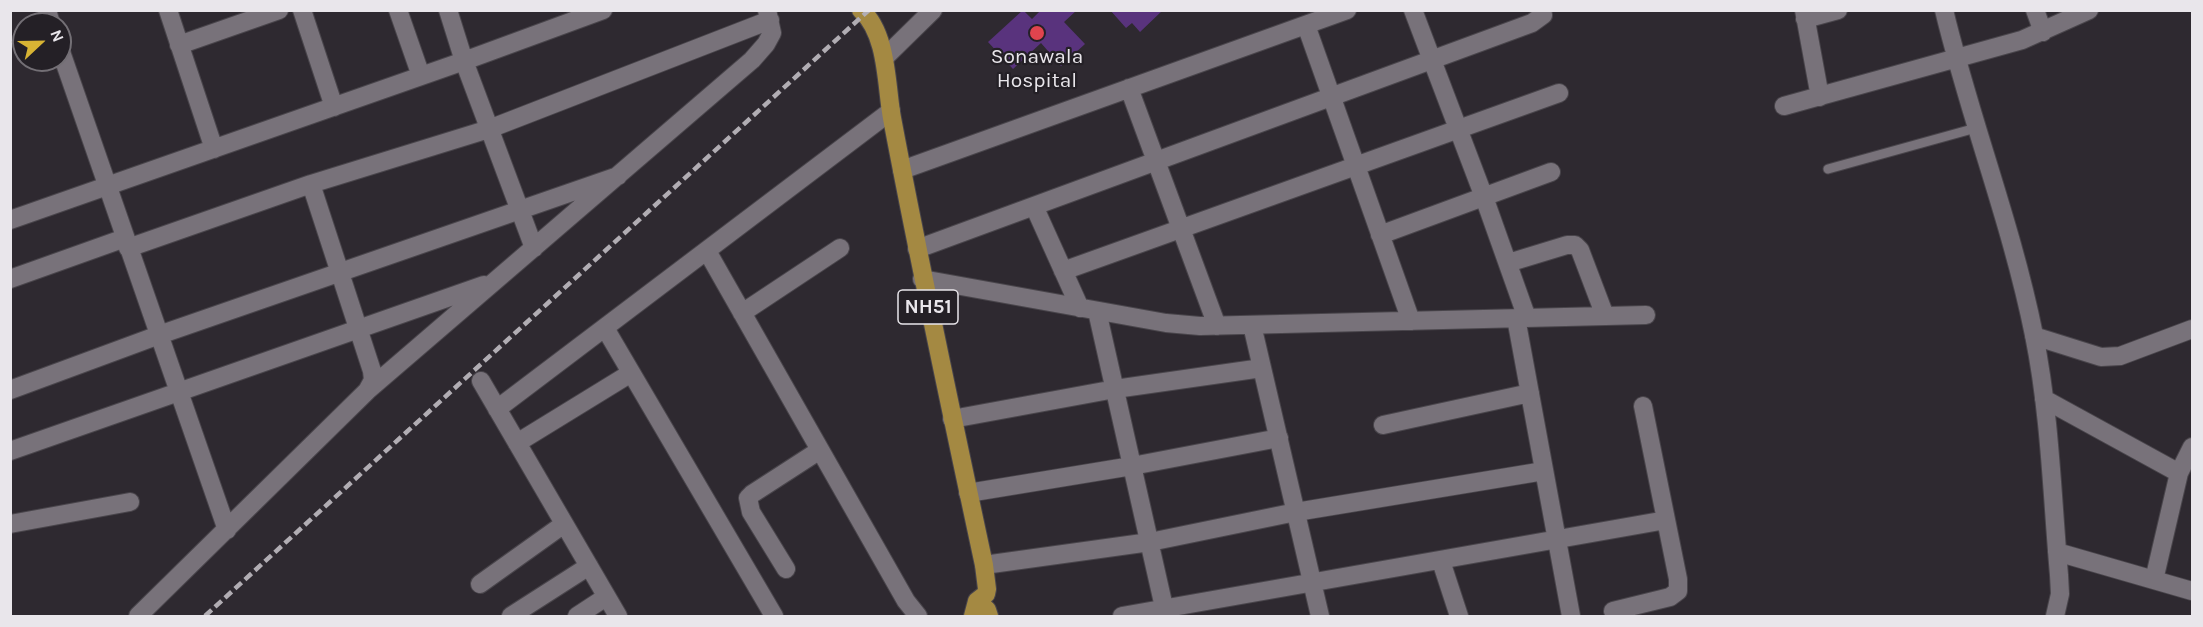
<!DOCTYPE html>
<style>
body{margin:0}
#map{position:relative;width:2203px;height:627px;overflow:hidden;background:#2e2930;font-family:Karla,sans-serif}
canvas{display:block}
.frame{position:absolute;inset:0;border:12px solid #e9e6eb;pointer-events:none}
.north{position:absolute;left:12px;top:12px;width:60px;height:60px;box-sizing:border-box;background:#242026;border:2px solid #736f75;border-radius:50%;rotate:68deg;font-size:16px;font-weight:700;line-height:24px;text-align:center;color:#e9e6eb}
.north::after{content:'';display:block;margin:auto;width:21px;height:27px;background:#d8b434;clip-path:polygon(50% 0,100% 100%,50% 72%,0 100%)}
</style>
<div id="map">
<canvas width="2203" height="627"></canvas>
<div class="frame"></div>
<div class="north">N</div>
</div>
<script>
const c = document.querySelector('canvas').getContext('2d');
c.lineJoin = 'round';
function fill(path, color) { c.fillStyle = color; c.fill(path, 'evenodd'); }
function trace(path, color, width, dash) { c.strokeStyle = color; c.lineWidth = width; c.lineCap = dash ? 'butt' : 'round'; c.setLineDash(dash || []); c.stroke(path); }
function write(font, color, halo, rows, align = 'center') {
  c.font = font + ' Karla,sans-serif'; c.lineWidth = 4.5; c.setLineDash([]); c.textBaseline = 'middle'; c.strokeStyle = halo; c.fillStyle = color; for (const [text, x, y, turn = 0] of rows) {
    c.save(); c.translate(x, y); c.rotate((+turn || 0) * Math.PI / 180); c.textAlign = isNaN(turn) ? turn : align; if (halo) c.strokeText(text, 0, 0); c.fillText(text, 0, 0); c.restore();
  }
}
fill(new Path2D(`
 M 1023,10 L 1032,19 L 1041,10 L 1077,10 L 1064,22 L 1085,44 L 1061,66 L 1041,43 L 1013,69 L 988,42 Z
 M 1110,10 L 1163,10 L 1140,32 L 1132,23 L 1126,28 Z`), '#59337d');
const service = new Path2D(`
 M 1828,169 L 1976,128`);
const minor = new Path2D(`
 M 47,10 L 51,24
 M 168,10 L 214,149
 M 302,10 L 334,107
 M 398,10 L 421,76
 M 448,10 L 464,61 L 534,248
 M 1413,10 L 1484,197 L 1527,318
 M 1804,10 L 1820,97
 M 1944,10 C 1970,119 2012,225 2034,335 C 2050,414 2052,495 2059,575 L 2060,594 L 2055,616
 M 2035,10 L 2043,32
 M 1805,19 L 1838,10
 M 1306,25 L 1411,321
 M 179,45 L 279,10
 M 60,49 L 227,530
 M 1129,88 L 1217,326
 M 1784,106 L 2022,40 L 2089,10
 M 902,170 L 1347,10
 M 1034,206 L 1080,308
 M 10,220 L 464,61 L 603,10
 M 1380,235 L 1551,172
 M 128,248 L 311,184 L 489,129 L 770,20
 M 917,249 L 1532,23 L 1543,15 L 1542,10
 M 707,251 L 906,601 L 918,616
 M 1508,263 L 1567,245 L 1575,245 L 1580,250 L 1605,316
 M 1063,271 L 1559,93
 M 10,279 L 125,238
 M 922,279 L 1166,323 L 1200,326 L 1646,315
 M 1097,311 L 1166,616
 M 742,313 L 840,248
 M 1516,318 L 1571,616
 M 1252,325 L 1320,616
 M 605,328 L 774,616
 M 2034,336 L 2101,357 L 2120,356 L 2192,329
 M 481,381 L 618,616
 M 10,390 L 159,335 L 618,176
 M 367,391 L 752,60 L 766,44 L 772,33 L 767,10
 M 2044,399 L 2179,473
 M 497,409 L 891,111
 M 952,419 L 1115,389 L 1262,368
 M 1383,425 L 1530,393
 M 517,443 L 631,373
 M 10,451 L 484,285
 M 968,493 L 1132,466 L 1279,438
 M 10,524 L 130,502
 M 2057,552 L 2192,591
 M 1441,561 L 1459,616
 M 984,565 L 1150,542 L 1296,512 L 1544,471
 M 786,569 L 751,512 L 748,498 L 752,494 L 820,450
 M 2154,580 L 2179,473 L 2192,447
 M 480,584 L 564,524
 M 1613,611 L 1670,597 L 1678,591 L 1678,579 L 1643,406
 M 138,616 L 367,391 L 373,380 L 372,371 L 311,184
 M 511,616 L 589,566
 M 577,616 L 606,597
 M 1122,616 L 1666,520`);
const secondary = new Path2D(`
 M 884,58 L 933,10`);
const trunk = new Path2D(`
 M 861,10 C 888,34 886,86 892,118 C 920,267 952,416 984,565 L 987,589 L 986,594 L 977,601 L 973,616
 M 977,601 L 987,610 L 989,616`);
trace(service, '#49454b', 11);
trace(minor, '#49454b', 20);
trace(secondary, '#49454b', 20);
trace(trunk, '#49454b', 20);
trace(service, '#78727a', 9);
trace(minor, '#78727a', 18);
trace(secondary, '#78727a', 18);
trace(trunk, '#a48942', 18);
trace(new Path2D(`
 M 205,616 L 869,10`), '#b1adb3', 4.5, [9, 4.5]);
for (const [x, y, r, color] of [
 [1037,33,8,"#e0444e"]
]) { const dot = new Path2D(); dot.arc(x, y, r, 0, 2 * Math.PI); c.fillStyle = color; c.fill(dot); trace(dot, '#242026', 2); }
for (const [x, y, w] of [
 [928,307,60]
]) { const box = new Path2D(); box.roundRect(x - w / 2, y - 17, w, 34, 4.5); c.fillStyle = '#242026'; c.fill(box); trace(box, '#e9e6eb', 1.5); }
write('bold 20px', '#e9e6eb', null, [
 ["NH51",928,307]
]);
write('21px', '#e9e6eb', '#242026', [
 ["Sonawala",1037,57],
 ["Hospital",1037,81]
]);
</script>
